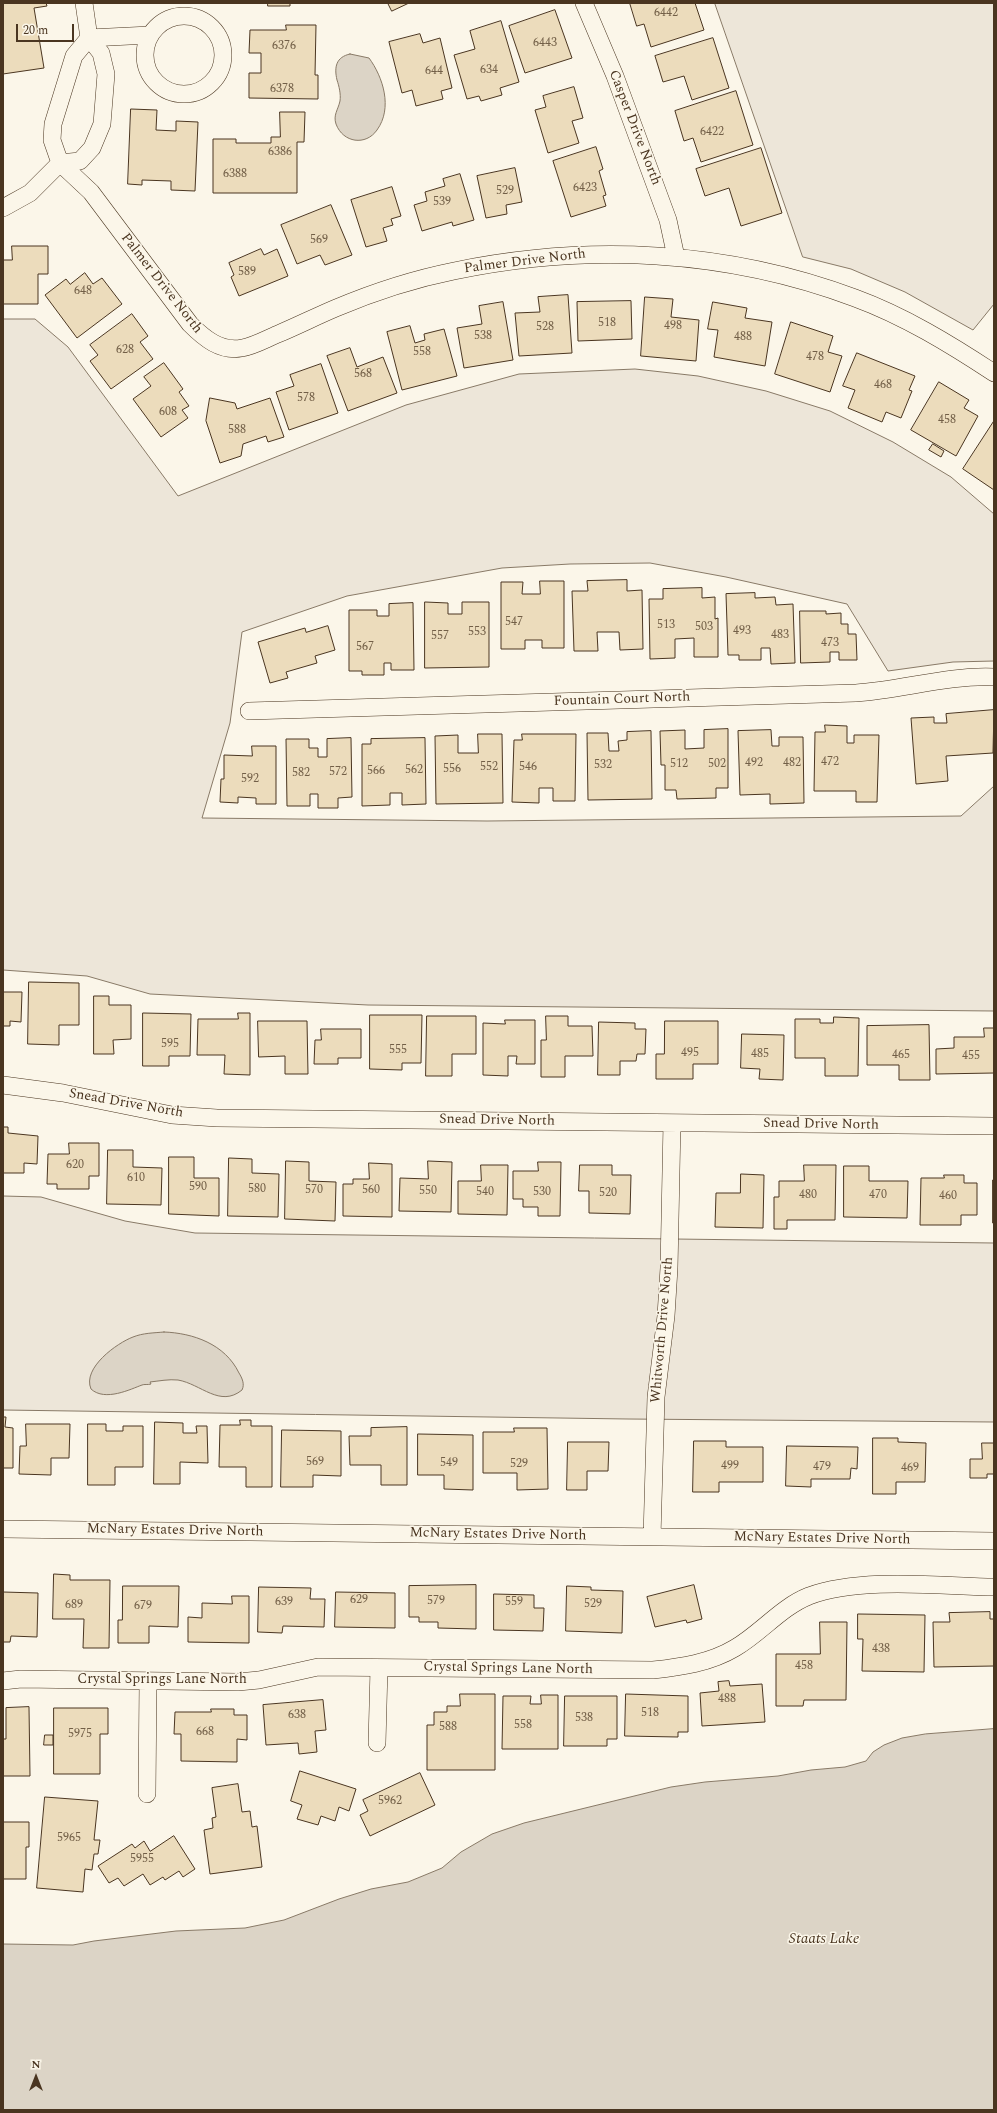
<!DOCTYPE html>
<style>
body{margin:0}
#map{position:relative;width:997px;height:2113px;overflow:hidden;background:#fbf6e9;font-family:Spectral,serif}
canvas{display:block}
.frame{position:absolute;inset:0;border:4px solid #4a3520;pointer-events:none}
.north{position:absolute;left:16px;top:2057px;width:40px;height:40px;-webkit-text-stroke:3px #fbf6e9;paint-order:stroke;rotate:0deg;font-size:11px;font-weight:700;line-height:16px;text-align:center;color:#4a3520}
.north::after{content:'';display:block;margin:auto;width:14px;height:18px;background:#4a3520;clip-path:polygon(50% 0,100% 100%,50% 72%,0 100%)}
.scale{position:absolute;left:16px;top:24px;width:58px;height:18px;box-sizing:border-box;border:2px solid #4a3520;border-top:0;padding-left:5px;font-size:12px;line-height:14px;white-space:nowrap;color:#4a3520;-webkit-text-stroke:3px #fbf6e9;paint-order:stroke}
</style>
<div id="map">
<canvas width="997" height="2113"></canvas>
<div class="frame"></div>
<div class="north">N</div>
<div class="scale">20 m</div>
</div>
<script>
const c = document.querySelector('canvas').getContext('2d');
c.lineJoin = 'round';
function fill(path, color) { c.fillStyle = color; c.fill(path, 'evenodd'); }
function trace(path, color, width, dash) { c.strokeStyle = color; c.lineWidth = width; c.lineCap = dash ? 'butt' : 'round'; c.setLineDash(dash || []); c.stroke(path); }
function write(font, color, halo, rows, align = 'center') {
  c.font = font + ' Spectral,serif'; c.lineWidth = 3; c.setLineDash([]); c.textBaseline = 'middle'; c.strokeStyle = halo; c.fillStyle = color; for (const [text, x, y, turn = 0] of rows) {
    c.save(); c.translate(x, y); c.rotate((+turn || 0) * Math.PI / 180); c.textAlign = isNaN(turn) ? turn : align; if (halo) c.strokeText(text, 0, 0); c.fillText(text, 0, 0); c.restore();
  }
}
const green = new Path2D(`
 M 715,3 L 994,3 L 994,304 L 973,330 L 905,292 L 851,269 L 803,257 Z
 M 3,319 L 35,319 L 68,347 L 178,496 L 406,405 L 519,374 L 635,369 L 698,376 L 766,391 L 830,411 L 893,442 L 951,477 L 994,514 L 994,661 L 953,662 L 888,671 L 847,604 L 726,577 L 650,563 L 570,564 L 502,568 L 347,596 L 242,632 L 230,723 L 202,818 L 487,821 L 961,816 L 994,786 L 994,1011 L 368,1005 L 150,994 L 87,976 L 3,970 Z
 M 3,1196 L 41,1197 L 125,1221 L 195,1233 L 994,1243 L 994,1422 L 628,1419 L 3,1410 Z`);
fill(green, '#ede6d9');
trace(green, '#887966', 1);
const water = new Path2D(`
 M 350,54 L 369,58 C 383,77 393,108 377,130 C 366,146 343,143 336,124 C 333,115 338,110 340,101 C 341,94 339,86 337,80 C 334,67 336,57 350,54 Z
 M 164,1332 C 193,1333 225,1344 239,1373 C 242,1378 245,1384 242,1390 C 220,1408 201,1384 178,1380 C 169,1379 159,1381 150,1382 L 151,1384 C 148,1385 144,1384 142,1385 C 131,1389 105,1402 91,1389 C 82,1368 117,1343 133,1337 C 143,1333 153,1333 164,1332 Z
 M 994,1729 L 994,2110 L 3,2110 L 3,1944 L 73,1945 L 94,1941 L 176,1931 L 245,1928 L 284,1920 L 339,1899 L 371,1889 L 408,1882 L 442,1868 L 461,1852 L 492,1834 L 524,1823 L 671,1787 L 705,1782 L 778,1776 L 811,1770 L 845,1767 L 866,1761 L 873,1752 L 884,1745 L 902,1738 L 925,1734 Z`);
fill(water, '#dcd4c6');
trace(water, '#887966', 1);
const building = new Path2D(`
 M 3,3 L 46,3 L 47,6 L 34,8 L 44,68 L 3,74 Z
 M 268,3 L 290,3 L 290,6 L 268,6 Z
 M 388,3 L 409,3 L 392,11 Z
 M 630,3 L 695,3 L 704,30 L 651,47 L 644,24 L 637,26 Z
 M 555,10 L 572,58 L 525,73 L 509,26 Z
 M 501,21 L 519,82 L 500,88 L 502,95 L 481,101 L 479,96 L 467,99 L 454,55 L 475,49 L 470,31 Z
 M 286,25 L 316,25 L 315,75 L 318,75 L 318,99 L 249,98 L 249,73 L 261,73 L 261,53 L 249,53 L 250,30 L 286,30 Z
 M 420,34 L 423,43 L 440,38 L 452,88 L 441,91 L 443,99 L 416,106 L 412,90 L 402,93 L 389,42 Z
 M 713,38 L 729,88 L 692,100 L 684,76 L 663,82 L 655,56 Z
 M 574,87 L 583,118 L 572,121 L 579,143 L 548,153 L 535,110 L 546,107 L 543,96 Z
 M 736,91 L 753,145 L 701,162 L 693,138 L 684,141 L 675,111 Z
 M 131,109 L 157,110 L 156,130 L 176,131 L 176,121 L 198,122 L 195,191 L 171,190 L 171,181 L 142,180 L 142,185 L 128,184 Z
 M 280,112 L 305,112 L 304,142 L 297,142 L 297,193 L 213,193 L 213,139 L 236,139 L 236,143 L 271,143 L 271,137 L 280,137 Z
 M 596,147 L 603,169 L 599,171 L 606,195 L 603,196 L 606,206 L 571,217 L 553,161 Z
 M 761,148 L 782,213 L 741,226 L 729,188 L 705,196 L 696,169 Z
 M 515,168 L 522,202 L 506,205 L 507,214 L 486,218 L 477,176 Z
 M 460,174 L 474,220 L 453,226 L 452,222 L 422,231 L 414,205 L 427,201 L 425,192 L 445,186 L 443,179 Z
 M 392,187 L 401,216 L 391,219 L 393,225 L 383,228 L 387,241 L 366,247 L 351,200 Z
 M 331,205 L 352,255 L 325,265 L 320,255 L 297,264 L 281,225 Z
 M 12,246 L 48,246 L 48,274 L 38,274 L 38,304 L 3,304 L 3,260 L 12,260 Z
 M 261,249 L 264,255 L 277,249 L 288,276 L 239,296 L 231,277 L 234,275 L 229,263 Z
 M 85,273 L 93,284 L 102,278 L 122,304 L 77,338 L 45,295 L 66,279 L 70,284 Z
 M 568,295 L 572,353 L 519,356 L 515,313 L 540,312 L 538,297 Z
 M 645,297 L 673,299 L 671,317 L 699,320 L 696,361 L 641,356 Z
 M 631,301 L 632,339 L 578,341 L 577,302 Z
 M 503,302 L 513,360 L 464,368 L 457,328 L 482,324 L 479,306 Z
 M 713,302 L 747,308 L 745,318 L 772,322 L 765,366 L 714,357 L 718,330 L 708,329 Z
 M 132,314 L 148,336 L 140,342 L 153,359 L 111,389 L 90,361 L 98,355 L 90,345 Z
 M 791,322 L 833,336 L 828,352 L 842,356 L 830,392 L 775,374 Z
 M 410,326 L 415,343 L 425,340 L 424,334 L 444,329 L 457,376 L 402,390 L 387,332 Z
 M 350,348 L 357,367 L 383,357 L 397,393 L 348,411 L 327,356 Z
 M 857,353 L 915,376 L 909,390 L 912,391 L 901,418 L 886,412 L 882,422 L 848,408 L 855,390 L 843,386 Z
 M 164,363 L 183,389 L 179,392 L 189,406 L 182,410 L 188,418 L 161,437 L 133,399 L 151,386 L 144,377 Z
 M 321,364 L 338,413 L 289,430 L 276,392 L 294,386 L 290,375 Z
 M 939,382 L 969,400 L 964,408 L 978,416 L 956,456 L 911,430 Z
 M 210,398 L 235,403 L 237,409 L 270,398 L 284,437 L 268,442 L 266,436 L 243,444 L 241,456 L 220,463 L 206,421 Z
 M 994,421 L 994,490 L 963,469 Z
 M 933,444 L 944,451 L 941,457 L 929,450 Z
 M 627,580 L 627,591 L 642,590 L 643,649 L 620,650 L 619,632 L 597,632 L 598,651 L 574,651 L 572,591 L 588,591 L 587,581 Z
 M 540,581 L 564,581 L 564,648 L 542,648 L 542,640 L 525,640 L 525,649 L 501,649 L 501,582 L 523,582 L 522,594 L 540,594 Z
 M 702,588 L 702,598 L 715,597 L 715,619 L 718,618 L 718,657 L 694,657 L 694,638 L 675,639 L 675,658 L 650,659 L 649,599 L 663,599 L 663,589 Z
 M 755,593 L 755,598 L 775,597 L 776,605 L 793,604 L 795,663 L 771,664 L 770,648 L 761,648 L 761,660 L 739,660 L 739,655 L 728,655 L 726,594 Z
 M 425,602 L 448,603 L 448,614 L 462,614 L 462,602 L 489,602 L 489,667 L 425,668 Z
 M 413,603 L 414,670 L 391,670 L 391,663 L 384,663 L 384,675 L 362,675 L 362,671 L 349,671 L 349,610 L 377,610 L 377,616 L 389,616 L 389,604 Z
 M 800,611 L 826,611 L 826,614 L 841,613 L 841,624 L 848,624 L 848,634 L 856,634 L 857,660 L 839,660 L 839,652 L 830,652 L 830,662 L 801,663 Z
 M 328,626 L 335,650 L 315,656 L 317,663 L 286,672 L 288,678 L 270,683 L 258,642 L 305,628 L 306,632 Z
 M 994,710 L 993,753 L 946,756 L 948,781 L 916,784 L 911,718 L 934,717 L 934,723 L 947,723 L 946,714 Z
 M 825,725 L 847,726 L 847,743 L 854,743 L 854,735 L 879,735 L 877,802 L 856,802 L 856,791 L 814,791 L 815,732 L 825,732 Z
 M 728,729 L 728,788 L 716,788 L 716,798 L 677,799 L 676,790 L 665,790 L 665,765 L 661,765 L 660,731 L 685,730 L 685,749 L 704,748 L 704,730 Z
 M 771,730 L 772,746 L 779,746 L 779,737 L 803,737 L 804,803 L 770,804 L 770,794 L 740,795 L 738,731 Z
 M 651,731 L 652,799 L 588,800 L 587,733 L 608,733 L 609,751 L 619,751 L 618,741 L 627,740 L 627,732 Z
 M 478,734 L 502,734 L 503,803 L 436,804 L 435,736 L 458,735 L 458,753 L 478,753 Z
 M 522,734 L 576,734 L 575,801 L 553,801 L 553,788 L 539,788 L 539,803 L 512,802 L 514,740 L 522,740 Z
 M 351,738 L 352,797 L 338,798 L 338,808 L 318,808 L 318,794 L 310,794 L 310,806 L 287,806 L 286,739 L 309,739 L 309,748 L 318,748 L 318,757 L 327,757 L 327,739 Z
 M 425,738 L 426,804 L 402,805 L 402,793 L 390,793 L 390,805 L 362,806 L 362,744 L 371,744 L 371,739 Z
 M 252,746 L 276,746 L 276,804 L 256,804 L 256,798 L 238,797 L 238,803 L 220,802 L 221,779 L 224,779 L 224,755 L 252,756 Z
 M 29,982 L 79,983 L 79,1025 L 59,1025 L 59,1045 L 28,1044 Z
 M 3,992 L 22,992 L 21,1022 L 10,1021 L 10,1026 L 3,1026 Z
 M 94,996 L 109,996 L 109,1005 L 131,1005 L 131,1039 L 113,1040 L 114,1054 L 94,1054 Z
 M 143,1013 L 191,1014 L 190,1056 L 169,1056 L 169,1066 L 143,1066 Z
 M 238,1013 L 250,1013 L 250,1075 L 224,1074 L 225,1055 L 197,1055 L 198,1019 L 238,1019 Z
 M 370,1015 L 422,1015 L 421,1063 L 402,1063 L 402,1070 L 370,1069 Z
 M 427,1016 L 476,1016 L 476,1054 L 452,1054 L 452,1076 L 426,1076 Z
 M 546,1016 L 568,1016 L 568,1026 L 592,1026 L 593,1056 L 565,1056 L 565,1077 L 541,1077 L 541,1040 L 546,1040 Z
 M 834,1017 L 859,1018 L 858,1076 L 825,1076 L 825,1058 L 795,1058 L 795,1019 L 820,1019 L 820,1023 L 833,1023 Z
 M 505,1020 L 535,1020 L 535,1064 L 516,1064 L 517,1056 L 508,1056 L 508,1076 L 483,1075 L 483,1023 L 505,1024 Z
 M 258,1021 L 307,1021 L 308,1074 L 285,1074 L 285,1056 L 259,1057 Z
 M 665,1021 L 718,1021 L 718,1064 L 693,1064 L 693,1079 L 656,1079 L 656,1054 L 664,1054 Z
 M 599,1022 L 635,1023 L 635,1029 L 646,1029 L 645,1054 L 637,1054 L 636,1061 L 620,1061 L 620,1075 L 598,1075 Z
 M 929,1025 L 930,1080 L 899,1080 L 899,1065 L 867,1065 L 867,1026 Z
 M 984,1028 L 994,1028 L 994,1073 L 936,1074 L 936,1049 L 954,1048 L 954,1037 L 984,1037 Z
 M 321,1029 L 361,1029 L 361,1058 L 338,1058 L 338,1064 L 314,1064 L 315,1040 L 321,1040 Z
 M 742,1034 L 784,1035 L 783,1080 L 759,1079 L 760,1069 L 741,1068 Z
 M 3,1127 L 8,1127 L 8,1133 L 38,1136 L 37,1164 L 24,1163 L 24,1173 L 3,1173 Z
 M 69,1143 L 99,1143 L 99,1176 L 89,1176 L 89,1189 L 57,1189 L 57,1184 L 47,1184 L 48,1154 L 69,1154 Z
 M 108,1150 L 133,1150 L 133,1167 L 162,1168 L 161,1205 L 107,1204 Z
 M 169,1157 L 194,1157 L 194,1178 L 219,1178 L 219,1216 L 169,1214 Z
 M 229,1158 L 252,1159 L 252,1173 L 279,1174 L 278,1217 L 228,1216 Z
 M 286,1161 L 309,1162 L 309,1181 L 336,1182 L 335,1221 L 285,1219 Z
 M 428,1161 L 452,1162 L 451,1212 L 399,1211 L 400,1178 L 428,1179 Z
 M 538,1162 L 561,1162 L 560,1216 L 538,1216 L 538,1207 L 523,1207 L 523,1199 L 513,1199 L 513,1171 L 538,1171 Z
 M 369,1163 L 392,1164 L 392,1217 L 343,1216 L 343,1184 L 353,1184 L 353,1179 L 369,1179 Z
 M 481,1165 L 508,1165 L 507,1215 L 458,1214 L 458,1181 L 481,1181 Z
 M 580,1165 L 612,1165 L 612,1175 L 631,1175 L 630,1214 L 589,1213 L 589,1191 L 579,1191 Z
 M 804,1165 L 836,1165 L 835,1220 L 787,1220 L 787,1229 L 774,1229 L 774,1197 L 779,1197 L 779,1181 L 804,1181 Z
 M 844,1166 L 869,1166 L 869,1181 L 908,1181 L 907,1218 L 844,1217 Z
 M 741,1174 L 764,1175 L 763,1228 L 715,1227 L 716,1193 L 740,1193 Z
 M 944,1175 L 964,1175 L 964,1183 L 977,1183 L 977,1215 L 961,1215 L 961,1225 L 920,1225 L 921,1178 L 944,1178 Z
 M 993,1180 L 994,1180 L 994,1223 L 993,1223 Z
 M 3,1417 L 6,1417 L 5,1427 L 13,1428 L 13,1468 L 3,1468 Z
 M 240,1420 L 251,1420 L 251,1426 L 272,1426 L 272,1487 L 246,1487 L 246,1467 L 219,1467 L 220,1425 L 240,1425 Z
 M 155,1422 L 183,1423 L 183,1433 L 197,1433 L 196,1426 L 207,1426 L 208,1463 L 180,1462 L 180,1484 L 154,1484 Z
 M 26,1424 L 70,1424 L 69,1458 L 51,1458 L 51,1475 L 19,1474 L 20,1446 L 26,1446 Z
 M 88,1424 L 106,1424 L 106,1431 L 123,1431 L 123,1426 L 143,1426 L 143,1467 L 115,1467 L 115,1485 L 88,1485 Z
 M 407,1427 L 407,1485 L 381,1485 L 381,1465 L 350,1465 L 349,1436 L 371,1436 L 371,1428 Z
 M 514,1428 L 547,1428 L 548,1489 L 517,1490 L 517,1473 L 483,1473 L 483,1432 L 514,1432 Z
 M 282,1430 L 341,1431 L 341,1476 L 313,1475 L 313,1487 L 281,1487 Z
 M 418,1434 L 473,1435 L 473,1490 L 444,1489 L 444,1475 L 418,1475 Z
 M 873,1438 L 898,1438 L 898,1442 L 926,1443 L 925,1482 L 896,1482 L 896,1494 L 873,1494 Z
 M 694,1441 L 726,1441 L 726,1447 L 763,1447 L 763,1482 L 719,1482 L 719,1492 L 693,1492 Z
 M 568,1442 L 609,1442 L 608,1471 L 587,1471 L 587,1490 L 567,1490 Z
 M 982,1443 L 994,1443 L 994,1474 L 987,1474 L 987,1478 L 970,1478 L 970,1459 L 982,1459 Z
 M 787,1446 L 858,1447 L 857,1469 L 851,1468 L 850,1479 L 811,1479 L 811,1487 L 786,1486 Z
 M 54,1574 L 70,1575 L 70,1580 L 110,1580 L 109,1648 L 83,1648 L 84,1619 L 53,1619 Z
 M 476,1585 L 476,1629 L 438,1628 L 438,1622 L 419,1622 L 419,1617 L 409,1617 L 409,1586 Z
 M 694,1585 L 702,1619 L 687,1623 L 686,1620 L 655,1627 L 647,1597 Z
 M 123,1586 L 179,1586 L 178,1627 L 149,1626 L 149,1643 L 118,1643 L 118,1620 L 122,1620 Z
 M 567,1586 L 591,1587 L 591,1590 L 623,1591 L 622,1633 L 566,1631 Z
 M 259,1587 L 311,1588 L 310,1599 L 325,1599 L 324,1627 L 283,1626 L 282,1633 L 258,1632 Z
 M 3,1592 L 38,1593 L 37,1637 L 11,1636 L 10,1642 L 3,1642 Z
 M 336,1592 L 395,1593 L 395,1628 L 335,1627 Z
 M 494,1594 L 534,1595 L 534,1608 L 544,1608 L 543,1631 L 494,1630 Z
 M 232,1596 L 249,1596 L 249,1643 L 188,1642 L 188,1617 L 202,1618 L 202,1603 L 232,1604 Z
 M 990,1612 L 990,1619 L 994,1619 L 994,1666 L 934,1667 L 933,1622 L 950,1622 L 949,1613 Z
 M 858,1614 L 925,1615 L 924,1672 L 862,1671 L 863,1639 L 858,1639 Z
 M 820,1622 L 847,1622 L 846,1700 L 804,1700 L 803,1706 L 776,1706 L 776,1654 L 820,1654 Z
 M 729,1681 L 730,1686 L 762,1684 L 765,1722 L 702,1726 L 700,1693 L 719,1691 L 718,1682 Z
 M 460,1694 L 495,1694 L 495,1770 L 427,1770 L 427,1725 L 434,1725 L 434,1712 L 447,1712 L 447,1706 L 460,1706 Z
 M 626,1694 L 688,1696 L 688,1732 L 678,1732 L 678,1737 L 625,1736 Z
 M 541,1695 L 558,1695 L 558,1749 L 502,1749 L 503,1696 L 531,1696 L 530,1704 L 541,1704 Z
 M 565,1696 L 617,1696 L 617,1739 L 607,1739 L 607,1746 L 564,1746 Z
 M 323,1700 L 326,1730 L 315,1731 L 317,1752 L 299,1754 L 298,1743 L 266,1745 L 263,1705 Z
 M 29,1707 L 30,1776 L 3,1776 L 3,1739 L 6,1739 L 6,1708 Z
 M 54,1708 L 108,1708 L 108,1734 L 100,1734 L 100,1774 L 54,1774 Z
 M 211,1709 L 234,1709 L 234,1715 L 247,1715 L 247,1740 L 237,1739 L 237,1762 L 181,1761 L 181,1734 L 174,1734 L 175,1712 L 211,1712 Z
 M 45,1735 L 53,1735 L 53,1745 L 44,1745 Z
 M 300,1771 L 356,1789 L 349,1811 L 339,1807 L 335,1821 L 321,1816 L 318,1825 L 297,1819 L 302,1805 L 291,1801 Z
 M 420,1773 L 435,1805 L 370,1836 L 360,1815 L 368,1811 L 363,1800 Z
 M 238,1784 L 242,1812 L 250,1811 L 252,1827 L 257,1826 L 262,1867 L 210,1874 L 204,1830 L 213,1828 L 212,1818 L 216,1817 L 212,1788 Z
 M 45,1797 L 98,1801 L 94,1840 L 100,1840 L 98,1854 L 94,1854 L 92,1870 L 85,1869 L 83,1892 L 37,1888 Z
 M 3,1822 L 29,1822 L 29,1847 L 26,1847 L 26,1879 L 3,1879 Z
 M 174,1836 L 195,1869 L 183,1877 L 179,1871 L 165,1880 L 163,1877 L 150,1885 L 143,1874 L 124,1886 L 118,1878 L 109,1883 L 98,1866 L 132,1844 L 135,1848 L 144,1841 L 150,1851 Z`);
fill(building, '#ecdcbc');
trace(building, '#4a3520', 1);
const minor = new Path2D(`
 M 584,3 L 615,76 L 668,220 L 676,257
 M145 55a39 39 0 1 1 78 0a39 39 0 1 1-78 0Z
 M 89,38 L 74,56 L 53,124 L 52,140 L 60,163 L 91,192 L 190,324 C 204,338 220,352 242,348 C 254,346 266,339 278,334 C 297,326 317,316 336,308 C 374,292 414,279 454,271 C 588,243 727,250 855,298 C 904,316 950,344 994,373
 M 89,38 L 150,35
 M 3,208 L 30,193 L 60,163 L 80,161 L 92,148 L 102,124 L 106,74 L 101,53 L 89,38 L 84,3
 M 249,711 L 856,693 C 902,690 948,675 994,677
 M 3,1085 L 63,1093 L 172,1115 L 217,1118 L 994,1126
 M 3,1529 L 994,1541
 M 652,1537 L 656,1397 L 666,1316 L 669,1268 L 672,1123
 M 3,1681 L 21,1679 L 238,1682 L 259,1680 L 318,1667 L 653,1670 C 681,1667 710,1663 735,1648 C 761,1633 781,1607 809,1596 C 861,1577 939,1586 994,1587
 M 377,1743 L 379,1668
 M 147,1794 L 148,1681`);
trace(minor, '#4a3520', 18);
trace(minor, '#fbf6e9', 17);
write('12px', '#725f47', null, [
 ["6442",666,14],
 ["6443",545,44],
 ["6376",284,47],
 ["634",489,71],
 ["644",434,72],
 ["6378",282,90],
 ["6422",712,133],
 ["6386",280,153],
 ["6388",235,175],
 ["6423",585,189],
 ["529",505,192],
 ["539",442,203],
 ["569",319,241],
 ["589",247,273],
 ["648",83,292],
 ["518",607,324],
 ["498",673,327],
 ["528",545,328],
 ["538",483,337],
 ["488",743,338],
 ["628",125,351],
 ["558",422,353],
 ["478",815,358],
 ["568",363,375],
 ["468",883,386],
 ["578",306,399],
 ["608",168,413],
 ["458",947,421],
 ["588",237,431],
 ["547",514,623],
 ["513",666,626],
 ["503",704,628],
 ["493",742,632],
 ["553",477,633],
 ["483",780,636],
 ["557",440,637],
 ["473",830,644],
 ["567",365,648],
 ["472",830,763],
 ["492",754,764],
 ["482",792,764],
 ["512",679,765],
 ["502",717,765],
 ["532",603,766],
 ["552",489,768],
 ["546",528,768],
 ["556",452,770],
 ["562",414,771],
 ["566",376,772],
 ["572",338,773],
 ["582",301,774],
 ["592",250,780],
 ["595",170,1045],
 ["555",398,1051],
 ["495",690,1054],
 ["485",760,1055],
 ["465",901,1056],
 ["455",971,1057],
 ["620",75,1166],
 ["610",136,1179],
 ["590",198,1188],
 ["580",257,1190],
 ["570",314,1191],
 ["560",371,1191],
 ["550",428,1192],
 ["540",485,1193],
 ["530",542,1193],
 ["520",608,1194],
 ["480",808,1196],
 ["470",878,1196],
 ["460",948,1197],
 ["569",315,1463],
 ["549",449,1464],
 ["529",519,1465],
 ["499",730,1467],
 ["479",822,1468],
 ["469",910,1469],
 ["629",359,1601],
 ["579",436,1602],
 ["639",284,1603],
 ["559",514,1603],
 ["529",593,1605],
 ["689",74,1606],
 ["679",143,1607],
 ["438",881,1650],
 ["458",804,1667],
 ["488",727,1700],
 ["518",650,1714],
 ["638",297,1716],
 ["538",584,1719],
 ["558",523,1726],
 ["588",448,1728],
 ["668",205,1733],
 ["5975",80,1735],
 ["5962",390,1802],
 ["5965",69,1839],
 ["5955",142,1860]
]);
write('14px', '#4a3520', '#fbf6e9', [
 ["Casper Drive North",634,128,69],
 ["Palmer Drive North",525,262,-7],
 ["Palmer Drive North",161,284,52],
 ["Fountain Court North",622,700,-2],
 ["Snead Drive North",126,1104,10],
 ["Snead Drive North",497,1121,1],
 ["Snead Drive North",821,1125,1],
 ["Whitworth Drive North",663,1330,-85],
 ["McNary Estates Drive North",175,1531,1],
 ["McNary Estates Drive North",498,1535,1],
 ["McNary Estates Drive North",822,1539,1],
 ["Crystal Springs Lane North",508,1669,1],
 ["Crystal Springs Lane North",162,1680]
]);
write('italic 15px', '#4a3520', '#fbf6e9', [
 ["Staats Lake",824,1940]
]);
</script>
